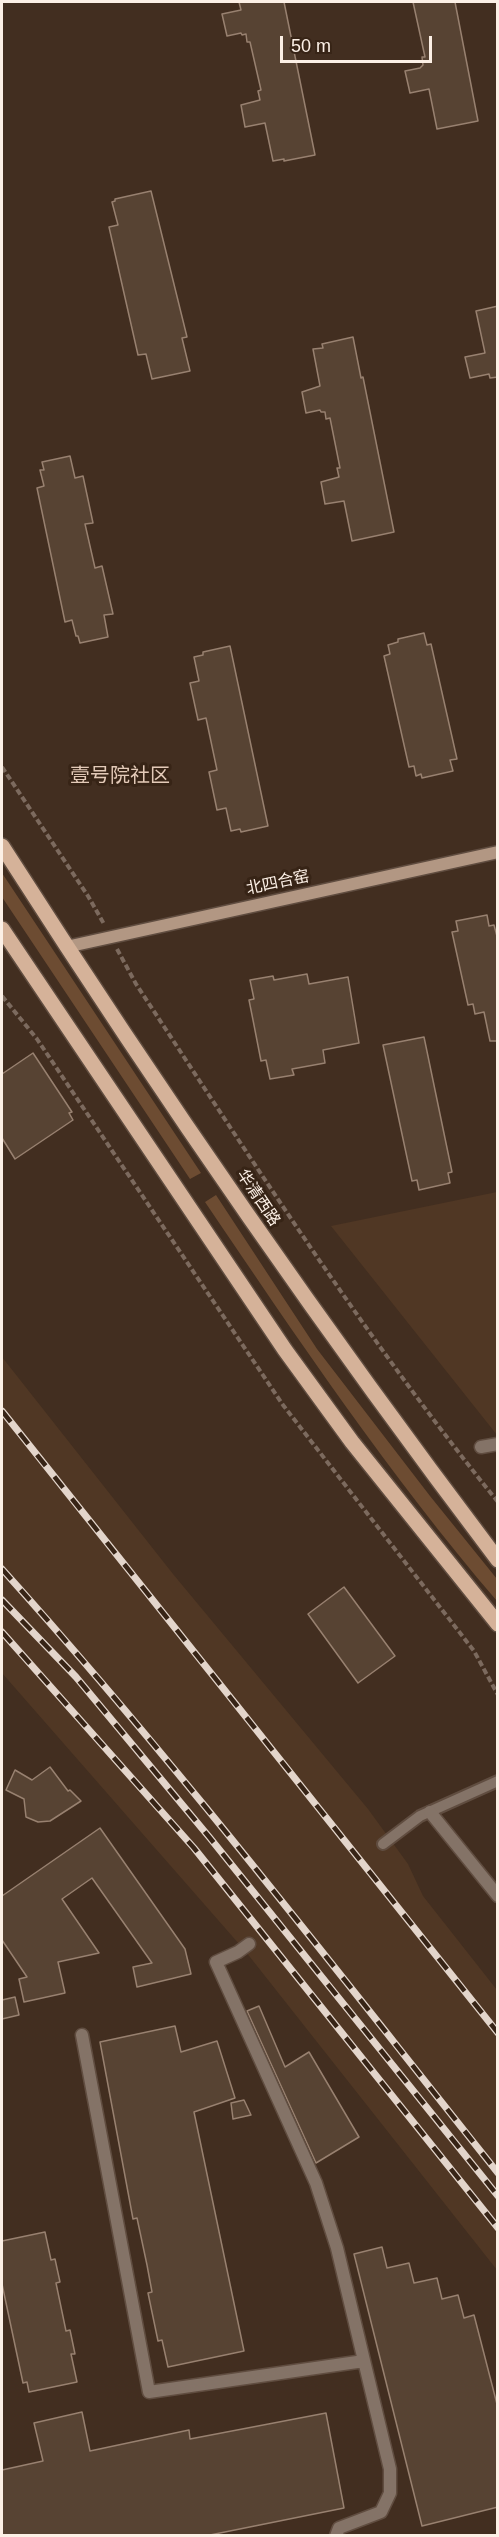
<!DOCTYPE html>
<meta charset="utf-8">
<style>
body{margin:0}
#map{position:relative;width:499px;height:2537px;overflow:hidden;background:#422e20;font-family:Helvetica,sans-serif}
canvas{display:block}
.frame{position:absolute;inset:0;border:3px solid #fcf0e6;pointer-events:none}
.scale{position:absolute;left:280px;top:36px;width:152px;height:27px;box-sizing:border-box;border:3px solid #fcf0e6;border-top:0;padding-left:8px;font-size:18px;line-height:21px;white-space:nowrap;color:#fcf0e6;-webkit-text-stroke:4px #372416;paint-order:stroke}
</style>
<div id="map">
<canvas width="499" height="2537"></canvas>
<div class="frame"></div>
<div class="scale">50 m</div>
</div>
<script>
const c = document.querySelector('canvas').getContext('2d');
c.lineJoin = 'round';
function fill(path, color) { c.fillStyle = color; c.fill(path, 'evenodd'); }
function trace(path, color, width, dash) { c.strokeStyle = color; c.lineWidth = width; c.lineCap = dash ? 'butt' : 'round'; c.setLineDash(dash || []); c.stroke(path); }
function write(font, color, halo, rows, align = 'center') {
  c.font = font + ' Helvetica,"Noto Sans SC",sans-serif'; c.lineWidth = 6; c.setLineDash([]); c.textBaseline = 'middle'; c.strokeStyle = halo; c.fillStyle = color; for (const [text, x, y, turn = 0] of rows) {
    c.save(); c.translate(x, y); c.rotate((+turn || 0) * Math.PI / 180); c.textAlign = isNaN(turn) ? turn : align; if (halo) c.strokeText(text, 0, 0); c.fillText(text, 0, 0); c.restore();
  }
}
fill(new Path2D(`
 M 497,1192 L 498,1192 L 497,1435 L 331,1226 Z
 M 2,1357 L 173,1574 L 368,1809 L 408,1864 L 423,1896 L 497,1990 L 497,2270 L 246,1952 L 2,1673 Z`), '#503724');
fill(new Path2D(`
 M 2,873 L 201,1173 L 190,1179 L 2,897 Z
 M 216,1195 L 317,1349 L 430,1496 L 497,1579 L 497,1601 C 390,1476 297,1338 205,1202 Z`), '#6d4c32');
const building = new Path2D(`
 M 239,2 L 284,2 L 315,155 L 284,161 L 284,159 L 273,161 L 265,123 L 245,127 L 241,105 L 260,100 L 258,91 L 261,90 L 250,42 L 247,42 L 246,34 L 242,35 L 241,33 L 227,36 L 222,14 L 241,10 Z
 M 413,2 L 455,2 L 478,121 L 437,129 L 429,89 L 410,93 L 405,71 L 420,68 L 423,65 L 422,57 L 425,57 Z
 M 151,191 L 187,337 L 182,338 L 190,371 L 152,379 L 146,354 L 138,355 L 109,227 L 118,225 L 112,202 L 115,201 L 115,199 Z
 M 498,306 L 498,377 L 490,378 L 489,374 L 470,378 L 465,357 L 485,353 L 476,311 Z
 M 353,337 L 361,378 L 363,377 L 394,532 L 352,541 L 344,501 L 325,504 L 321,482 L 339,477 L 337,468 L 340,468 L 330,418 L 326,419 L 325,412 L 321,412 L 320,410 L 306,413 L 302,392 L 320,386 L 313,349 L 323,348 L 322,344 Z
 M 70,456 L 75,478 L 83,476 L 93,523 L 85,524 L 95,568 L 102,566 L 113,614 L 104,615 L 108,637 L 80,643 L 78,636 L 76,636 L 72,620 L 65,622 L 37,488 L 44,486 L 40,470 L 44,470 L 42,462 Z
 M 424,633 L 427,645 L 431,644 L 457,759 L 450,760 L 453,771 L 422,778 L 421,774 L 416,776 L 414,766 L 409,767 L 384,656 L 390,654 L 388,645 L 398,642 L 398,639 Z
 M 230,646 L 268,826 L 241,832 L 240,829 L 231,831 L 226,808 L 217,810 L 209,772 L 217,770 L 206,718 L 198,720 L 190,683 L 199,681 L 194,657 L 203,655 L 203,652 Z
 M 487,915 L 489,926 L 494,925 L 498,940 L 498,1041 L 490,1041 L 484,1012 L 475,1014 L 473,1004 L 468,1005 L 452,932 L 458,931 L 456,921 Z
 M 307,974 L 309,984 L 348,977 L 359,1043 L 323,1050 L 325,1063 L 292,1069 L 294,1075 L 270,1079 L 266,1060 L 261,1061 L 253,1020 L 249,1000 L 254,999 L 250,980 L 273,976 L 274,980 Z
 M 424,1037 L 452,1172 L 448,1173 L 450,1183 L 419,1190 L 417,1180 L 412,1181 L 383,1045 Z
 M 33,1053 L 72,1112 L 69,1113 L 73,1120 L 15,1159 L 2,1138 L 2,1074 Z
 M 344,1587 L 395,1656 L 358,1683 L 308,1614 Z
 M 50,1767 L 68,1791 L 70,1790 L 81,1801 L 50,1821 L 38,1822 L 26,1817 L 24,1799 L 6,1790 L 15,1770 L 32,1780 Z
 M 100,1828 L 185,1949 L 191,1974 L 137,1987 L 133,1967 L 152,1963 L 92,1878 L 62,1899 L 99,1953 L 58,1962 L 65,1993 L 24,2002 L 19,1979 L 27,1977 L 2,1940 L 2,1896 Z
 M 15,1997 L 19,2015 L 2,2019 L 2,2000 Z
 M 259,2006 L 285,2067 L 309,2052 L 359,2137 L 316,2163 L 247,2011 Z
 M 175,2026 L 181,2052 L 217,2041 L 235,2098 L 194,2112 L 244,2351 L 168,2367 L 162,2340 L 158,2341 L 148,2293 L 152,2292 L 147,2265 L 137,2218 L 133,2219 L 100,2042 Z
 M 244,2100 L 251,2115 L 233,2119 L 231,2103 Z
 M 45,2232 L 51,2260 L 55,2259 L 60,2282 L 56,2283 L 66,2331 L 70,2330 L 75,2354 L 71,2354 L 77,2382 L 29,2392 L 27,2382 L 23,2383 L 2,2284 L 2,2241 Z
 M 382,2247 L 387,2268 L 409,2263 L 414,2283 L 437,2278 L 442,2299 L 458,2295 L 464,2318 L 474,2315 L 498,2408 L 498,2507 L 422,2526 L 354,2254 Z
 M 82,2412 L 90,2451 L 189,2430 L 190,2439 L 326,2413 L 344,2508 L 210,2535 L 2,2535 L 2,2470 L 43,2461 L 34,2423 Z`);
fill(building, '#574333');
trace(building, '#988170', 1.5);
const lane = new Path2D(`
 M 383,1844 L 420,1816 L 498,1781`);
const street = new Path2D(`
 M 481,1447 L 498,1444
 M 430,1812 L 498,1896
 M 249,1944 L 238,1952 L 216,1962 L 316,2183 L 337,2248 L 390,2469 L 390,2493 L 381,2512 L 339,2528 L 336,2536
 M 82,2035 L 149,2392 L 364,2361`);
const secondary = new Path2D(`
 M 66,947 L 498,852`);
const primary = new Path2D(`
 M 2,846 C 158,1090 323,1329 498,1560
 M 2,929 L 285,1350 L 352,1442 L 498,1624`);
trace(lane, '#604d40', 14);
trace(street, '#604d40', 15);
trace(secondary, '#604d40', 15);
trace(primary, '#604d40', 18);
trace(new Path2D(`
 M 2,767 L 88,896 L 104,924
 M 117,949 L 136,984 C 252,1160 365,1338 498,1502
 M 2,996 L 37,1039 L 283,1405 L 474,1651 L 498,1695`), '#7c6a5e', 4, [6, 3]);
trace(lane, '#847367', 10);
trace(street, '#847367', 12);
trace(secondary, '#b29783', 12);
trace(primary, '#d5b299', 15);
const rail = new Path2D(`
 M 2,1411 L 498,2033
 M 2,1569 C 176,1762 335,1969 498,2173
 M 2,1600 L 76,1677 L 210,1838 L 498,2196
 M 2,1632 L 194,1848 L 498,2228`);
trace(rail, '#e3d5cb', 7);
trace(rail, '#372416', 4.5, [14]);
write('16px', '#fcf0e6', '#372416', [
 ["北四合窑",278,883,-12],
 ["华清西路",258,1198,56]
]);
write('20px', '#e3cab8', '#372416', [
 ["壹号院社区",120,776]
]);
</script>
